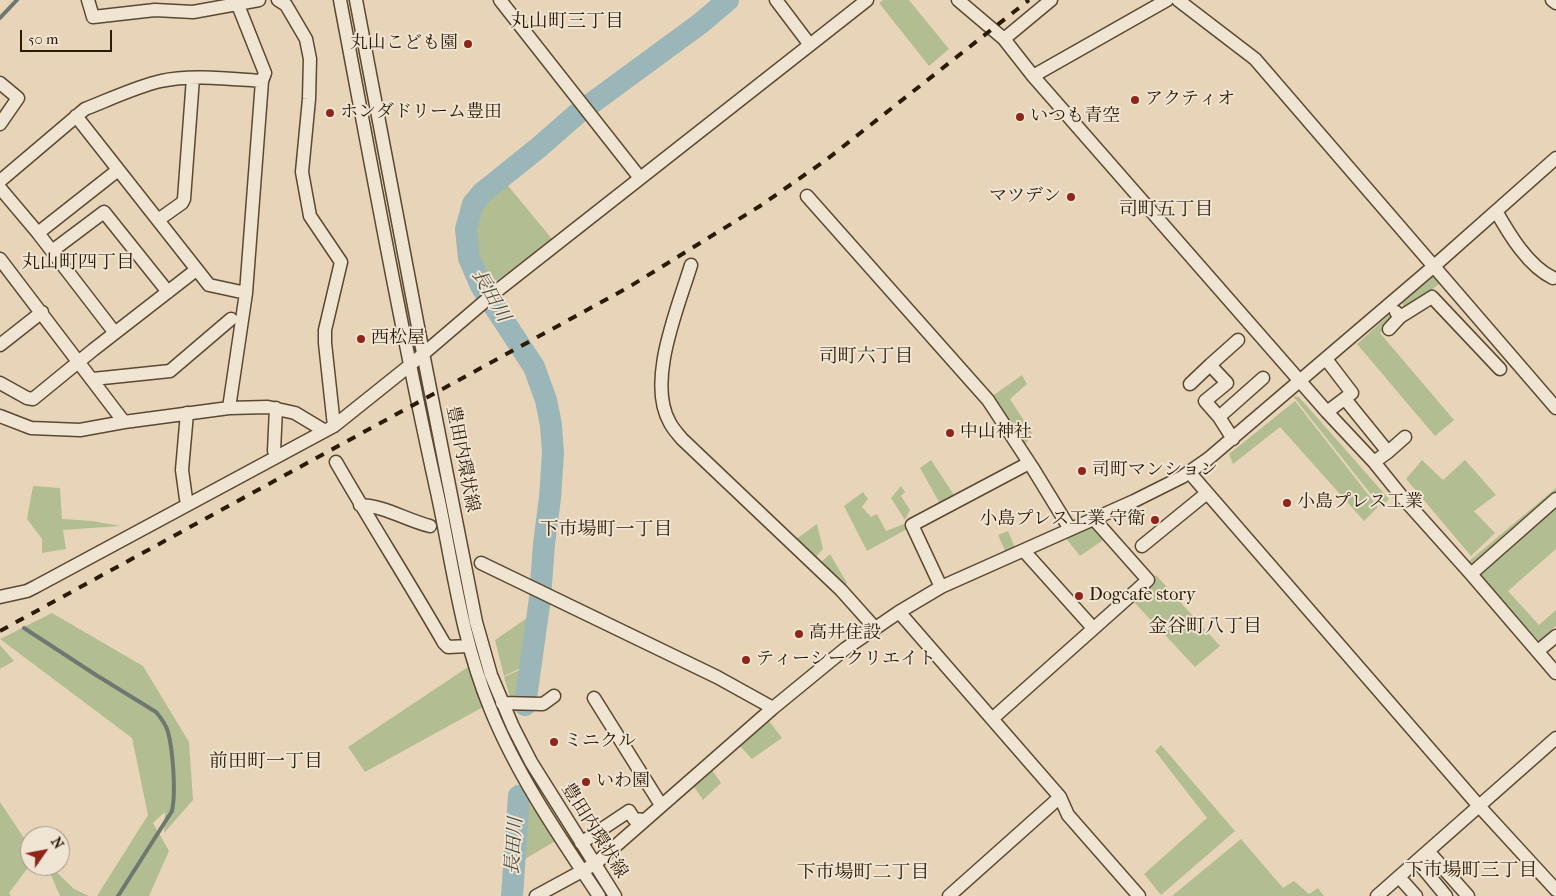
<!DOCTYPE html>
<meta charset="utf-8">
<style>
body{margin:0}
#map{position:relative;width:1556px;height:896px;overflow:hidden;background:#e8d5b9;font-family:"IM FELL French Canon",serif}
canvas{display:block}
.north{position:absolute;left:20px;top:826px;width:50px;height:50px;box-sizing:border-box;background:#f0e4d2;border:1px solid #a19380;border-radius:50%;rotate:57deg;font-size:14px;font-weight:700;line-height:20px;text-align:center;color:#2b1a05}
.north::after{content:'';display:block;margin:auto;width:18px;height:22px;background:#8f2418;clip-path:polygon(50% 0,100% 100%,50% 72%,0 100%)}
.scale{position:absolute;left:20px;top:30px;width:92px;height:22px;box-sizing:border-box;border:2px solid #2b1a05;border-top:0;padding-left:6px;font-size:15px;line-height:18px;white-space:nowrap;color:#2b1a05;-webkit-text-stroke:4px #f0e4d2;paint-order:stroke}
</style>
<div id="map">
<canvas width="1556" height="896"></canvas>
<div class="north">N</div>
<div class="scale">50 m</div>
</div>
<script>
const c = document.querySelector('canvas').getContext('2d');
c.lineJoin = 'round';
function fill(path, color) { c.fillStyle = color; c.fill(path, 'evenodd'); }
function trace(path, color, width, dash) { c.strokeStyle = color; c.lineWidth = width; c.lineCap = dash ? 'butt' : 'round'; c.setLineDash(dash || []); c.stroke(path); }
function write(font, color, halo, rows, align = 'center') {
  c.font = font + ' "IM FELL French Canon","Noto Serif JP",serif'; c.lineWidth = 4; c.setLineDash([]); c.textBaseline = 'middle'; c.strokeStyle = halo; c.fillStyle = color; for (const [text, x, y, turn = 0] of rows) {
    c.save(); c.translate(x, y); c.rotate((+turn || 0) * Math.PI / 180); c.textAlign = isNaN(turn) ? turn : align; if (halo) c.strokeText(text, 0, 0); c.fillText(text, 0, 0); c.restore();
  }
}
fill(new Path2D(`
 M 883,0 L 909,0 L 949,49 L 929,66 L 879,3 Z
 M 505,182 L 552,239 L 490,286 L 475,257 L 474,225 L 479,203 Z
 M 1436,274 L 1442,282 L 1405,309 L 1402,303 Z
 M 1389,315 L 1393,321 L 1380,333 L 1454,420 L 1435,436 L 1357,344 Z
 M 1022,375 L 1027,384 L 1010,399 L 1032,433 L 1025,445 L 991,397 Z
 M 1293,396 L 1299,397 L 1389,499 L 1381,507 Z
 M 1295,401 L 1378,507 L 1364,521 L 1280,427 L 1233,464 L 1229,454 Z
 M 931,460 L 958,501 L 943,509 L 920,468 Z
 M 1422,460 L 1443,480 L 1465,460 L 1496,495 L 1474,511 L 1495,533 L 1471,556 L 1406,479 Z
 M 33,486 L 60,488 L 62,519 L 92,521 L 121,526 L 63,530 L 66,549 L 42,553 L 42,539 L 27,519 Z
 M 901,486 L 905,492 L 901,496 L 910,510 L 905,520 L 891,498 Z
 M 1556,488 L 1556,549 L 1508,591 L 1539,625 L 1556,610 L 1556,626 L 1539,641 L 1468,562 Z
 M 863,492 L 868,499 L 862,507 L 871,517 L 877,514 L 886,531 L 909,522 L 909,528 L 867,551 L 844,506 Z
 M 1093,523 L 1106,538 L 1080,556 L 1064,536 Z
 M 817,524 L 823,549 L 814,559 L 796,539 Z
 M 1008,531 L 1015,548 L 1006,553 L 998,535 Z
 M 830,554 L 847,583 L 843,587 L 819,564 Z
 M 1156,575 L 1220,646 L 1195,667 L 1132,600 Z
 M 52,613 L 143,666 L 189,742 L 193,800 L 164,833 L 165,812 L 153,823 L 169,851 L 149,896 L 97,896 L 148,815 L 132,738 L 0,639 Z
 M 530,616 L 527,665 L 504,676 L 495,640 Z
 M 0,645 L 14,661 L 0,669 Z
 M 468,667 L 483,707 L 365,772 L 348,747 Z
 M 526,667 L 521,699 L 511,700 L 504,677 Z
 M 769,721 L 782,738 L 752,759 L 738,744 Z
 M 1161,745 L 1235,831 L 1161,895 L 1144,874 L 1207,818 L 1155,751 Z
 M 712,770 L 721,783 L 703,800 L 693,785 Z
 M 515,784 L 557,840 L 525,859 L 520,896 L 507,896 Z
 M 0,802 L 30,847 L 30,865 L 9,893 L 11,896 L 0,896 Z
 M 1241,839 L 1283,888 L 1294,881 L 1309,894 L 1318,888 L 1324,896 L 1172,896 Z
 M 47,866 L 50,866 L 74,889 L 89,896 L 60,896 Z`), '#b2be92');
trace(new Path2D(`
 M 0,18 L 17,0
 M 24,628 L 96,675 L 156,712 C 161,718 166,724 168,732 C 173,750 176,793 172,811 L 118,896`), '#6e7870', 4);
trace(new Path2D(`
 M 525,705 L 540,598 L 544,544 L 550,498 L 553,453 L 551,425 L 546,400 L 534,367 L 481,286 L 469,258 L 466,229 L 473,204 L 482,193 L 538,148 L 577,114 L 701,23 L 728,0
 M 512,896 L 519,796`), '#9ab6b8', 22);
const minor = new Path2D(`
 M 88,0 L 93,17 L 155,10 L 193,12 L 259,0
 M 236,0 L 265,73 L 262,81
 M 278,0 L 286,5 L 306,39 L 310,59 L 309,99 L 302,172 L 310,216 L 341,262 L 325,330 L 325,343 L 334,426
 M 340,0 C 371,164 401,329 437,492 C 453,566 461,637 490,708 C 517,775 559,836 599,896
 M 356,0 L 423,353 L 476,622 L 491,675 L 513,727 L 531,762 L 615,896
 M 500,0 L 640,178
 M 776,0 L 810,45
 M 958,0 L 1004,39 L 1033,76 L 1327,412 L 1374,462 L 1403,498 L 1471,574 L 1556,673
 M 1178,0 L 1255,59 L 1556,408
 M 1552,0 L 1556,3
 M 1004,39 L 1051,0
 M 1033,76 L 1167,0
 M 0,83 L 18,98 L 0,124
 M 76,116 L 209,285 L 246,293
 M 0,181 L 85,109 C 108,100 138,86 161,81 C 190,74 232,79 262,81 L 246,293 L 229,408
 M 0,188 L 38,233 L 115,333
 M 807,196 L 988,400 L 1032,467 L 1070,529
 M 1496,211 C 1509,234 1528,266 1553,278
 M 158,220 L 182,203 L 184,199 L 193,78
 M 38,233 L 118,170
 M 52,251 L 104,212 L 168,292
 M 0,259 L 124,422
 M 691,265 C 678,308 646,382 670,423 C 673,429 678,434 682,439 L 841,590 L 875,628
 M 1400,317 L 1432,297 L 1500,369
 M 1389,329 L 1400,317 L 1396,312
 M 0,345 L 42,312
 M 1326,359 L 1352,393 L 1327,412
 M 1210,365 L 1238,340
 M 93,379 L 170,371 L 231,319
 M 0,383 L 27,398 L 33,399 L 93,350 L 196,270
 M 1190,384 L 1210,365 L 1227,383 L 1205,401 L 1219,417
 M 1345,399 L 1388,452 L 1374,462
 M 0,416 L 31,428 L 80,430 L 124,422 L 229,408 L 268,407 L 295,413 L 325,431
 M 1233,439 L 1219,417 L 1263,378
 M 274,451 L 276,408
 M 1388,452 L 1405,437
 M 336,462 C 371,523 409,582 444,643 L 448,647 L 468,646
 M 1189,472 L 1479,806 L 1556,890
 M 186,499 L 182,470 L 187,413
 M 360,505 C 385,506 406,520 430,526
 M 1142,546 L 1207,493
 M 1024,551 L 1093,628
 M 481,563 L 717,677 L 773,708
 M 1471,574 L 1556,499
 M 941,587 L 912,525 L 1029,463
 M 0,597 L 27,591 L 35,587 L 334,426 L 409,366 L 498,290 L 867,0
 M 899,612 L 1060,797 L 1068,815 L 1139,896
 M 1538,651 L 1556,636
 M 594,698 L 661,805
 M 502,703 L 543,704 L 554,696
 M 992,719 L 1148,580 L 1093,518
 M 581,843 L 629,811 L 634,819 L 644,820
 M 1428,851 L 1468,896
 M 1417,861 L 1446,896
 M 1399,877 L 1416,896
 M 536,896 L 595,864 L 773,708 L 845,649 L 899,612 L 941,587 L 1134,501 L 1182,477 L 1208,459 L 1433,267 L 1556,158
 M 949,896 L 1060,797
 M 1377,896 L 1556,738`);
trace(minor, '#5a4932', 15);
trace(minor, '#f0e4d2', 12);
trace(new Path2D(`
 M 0,631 L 629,287 L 760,206 L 826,160 L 1029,0`), '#2b1a05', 4, [9, 9]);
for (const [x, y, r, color] of [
 [468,44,5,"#8f2418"],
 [1135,100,5,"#8f2418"],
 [330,113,5,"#8f2418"],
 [1020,117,5,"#8f2418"],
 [1071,197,5,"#8f2418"],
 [361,339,5,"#8f2418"],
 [950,433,5,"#8f2418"],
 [1082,471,5,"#8f2418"],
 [1287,503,5,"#8f2418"],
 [1155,520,5,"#8f2418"],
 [1079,596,5,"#8f2418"],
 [799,634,5,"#8f2418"],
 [746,660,5,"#8f2418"],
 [554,742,5,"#8f2418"],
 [586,782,5,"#8f2418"]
]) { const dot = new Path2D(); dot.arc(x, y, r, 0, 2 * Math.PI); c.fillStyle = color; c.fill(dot); trace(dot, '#f0e4d2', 2); }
write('18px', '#2b1a05', '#f0e4d2', [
 ["丸山こども園",458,44,"right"],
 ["アクティオ",1145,100],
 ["ホンダドリーム豊田",340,113],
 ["いつも青空",1030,117],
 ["マツデン",1061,197,"right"],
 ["西松屋",371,339],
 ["中山神社",960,433],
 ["司町マンション",1092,471],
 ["小島プレス工業",1297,503],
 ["小島プレス工業 守衛",1145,520,"right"],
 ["Dogcafe story",1089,596],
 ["高井住設",809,634],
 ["ティーシークリエイト",756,660],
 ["ミニクル",564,742],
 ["いわ園",596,782]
], 'left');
write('18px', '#2b1a05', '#f0e4d2', [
 ["豊田内環状線",462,459,79],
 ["豊田内環状線",594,831,58]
]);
write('19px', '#2b1a05', '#f0e4d2', [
 ["丸山町三丁目",567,22],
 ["司町五丁目",1166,210],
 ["丸山町四丁目",78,263],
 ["司町六丁目",866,357],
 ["下市場町一丁目",606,530],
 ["金谷町八丁目",1205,627],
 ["前田町一丁目",266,762],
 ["下市場町三丁目",1471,871],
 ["下市場町二丁目",863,873]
]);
write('italic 19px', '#4c493b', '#f0e4d2', [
 ["長田川",490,296,60],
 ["長田川",515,846,-86]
]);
</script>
